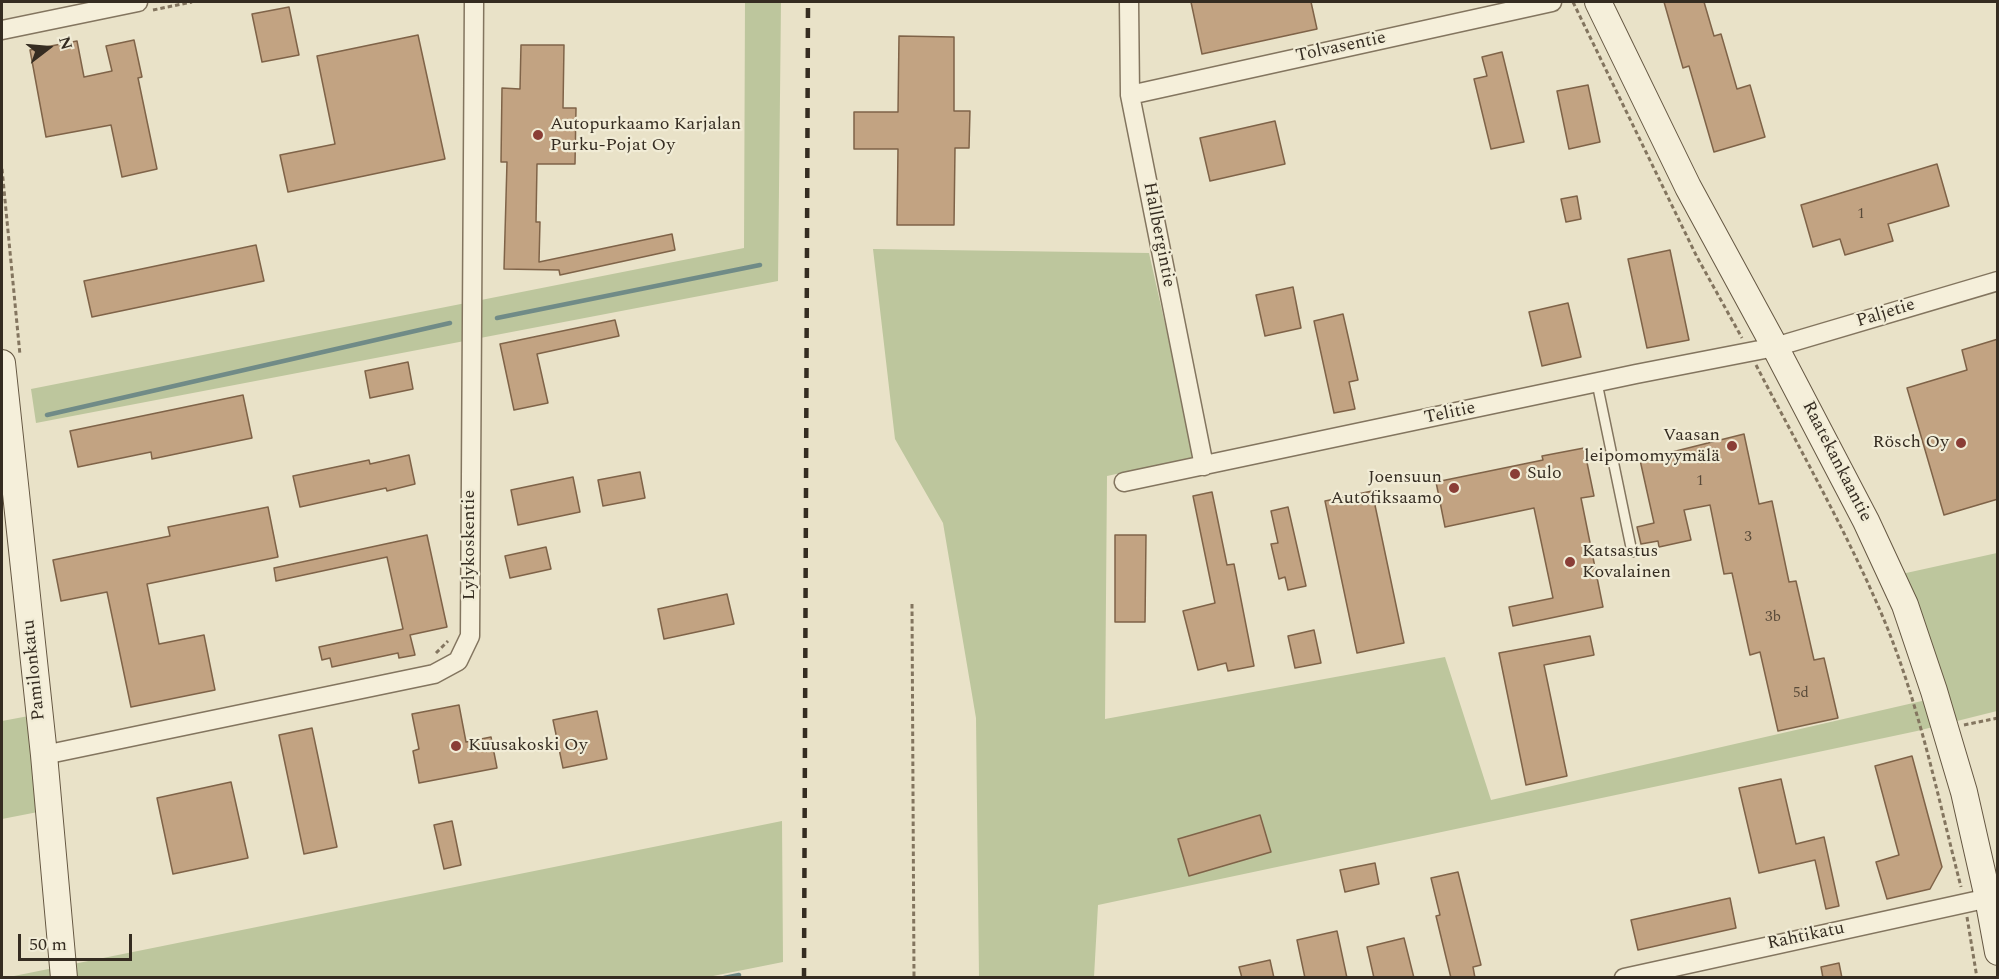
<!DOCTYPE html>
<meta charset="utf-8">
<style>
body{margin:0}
#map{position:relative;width:1999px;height:979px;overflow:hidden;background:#e9e2c8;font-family:Spectral,serif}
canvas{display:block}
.frame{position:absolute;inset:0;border:3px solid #352c21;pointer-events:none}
.north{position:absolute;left:18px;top:18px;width:60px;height:60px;-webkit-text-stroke:4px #f1ecd6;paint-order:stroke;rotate:74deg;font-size:16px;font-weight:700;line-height:24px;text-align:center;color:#352c21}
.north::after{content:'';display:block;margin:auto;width:21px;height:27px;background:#352c21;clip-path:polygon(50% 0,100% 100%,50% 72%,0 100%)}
.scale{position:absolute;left:18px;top:934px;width:114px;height:27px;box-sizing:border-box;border:3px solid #352c21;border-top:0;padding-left:8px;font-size:18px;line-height:21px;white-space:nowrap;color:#352c21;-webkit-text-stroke:4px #f1ecd6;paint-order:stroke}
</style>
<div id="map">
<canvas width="1999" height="979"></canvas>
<div class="frame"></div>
<div class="north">N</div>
<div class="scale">50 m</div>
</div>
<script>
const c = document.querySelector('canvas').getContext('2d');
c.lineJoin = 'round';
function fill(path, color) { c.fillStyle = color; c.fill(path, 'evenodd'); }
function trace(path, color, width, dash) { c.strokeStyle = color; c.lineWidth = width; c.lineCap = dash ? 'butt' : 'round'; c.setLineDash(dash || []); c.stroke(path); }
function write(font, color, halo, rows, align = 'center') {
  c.font = font + ' Spectral,serif'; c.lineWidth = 4.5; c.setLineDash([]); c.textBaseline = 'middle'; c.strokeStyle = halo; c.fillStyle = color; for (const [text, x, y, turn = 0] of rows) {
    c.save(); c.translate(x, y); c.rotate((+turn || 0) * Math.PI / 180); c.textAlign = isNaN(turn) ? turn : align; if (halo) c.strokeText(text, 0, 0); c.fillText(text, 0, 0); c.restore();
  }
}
fill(new Path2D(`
 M 745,2 L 781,2 L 778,281 L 36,423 L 31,389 L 744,248 Z
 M 873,249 L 1149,253 L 1195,457 L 1107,476 L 1105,719 L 1445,657 L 1491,800 L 1935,698 L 1897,575 L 1997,553 L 1997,711 L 1917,731 L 1098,905 L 1094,977 L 979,977 L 976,718 L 943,523 L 895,439 Z
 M 34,715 L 43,811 L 2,819 L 2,721 Z
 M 782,821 L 783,962 L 703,978 L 4,978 Z`), '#bdc69d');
trace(new Path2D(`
 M 497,318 L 760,265
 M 47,415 L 450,323
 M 724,978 L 739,975`), '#708b87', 4.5);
const building = new Path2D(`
 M 1191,2 L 1311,2 L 1317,29 L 1202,54 Z
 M 1664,2 L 1704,2 L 1714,36 L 1721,34 L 1737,89 L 1750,85 L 1765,137 L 1714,152 L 1689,66 L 1683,68 Z
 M 289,7 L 299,55 L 262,62 L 252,14 Z
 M 418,35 L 445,159 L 288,192 L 280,155 L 335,144 L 317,56 Z
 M 899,36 L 954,37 L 954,111 L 970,111 L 969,148 L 955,148 L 954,225 L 897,225 L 898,149 L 854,149 L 854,112 L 898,112 Z
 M 134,40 L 142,77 L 138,78 L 157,169 L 122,177 L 111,125 L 46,137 L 30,50 L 77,41 L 84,77 L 112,71 L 106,46 Z
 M 521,45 L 564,45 L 563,108 L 576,108 L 575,164 L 537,164 L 536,222 L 540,222 L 539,262 L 672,234 L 675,250 L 560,275 L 559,270 L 504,269 L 507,162 L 501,162 L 502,88 L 520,89 Z
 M 1502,52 L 1524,142 L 1491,149 L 1474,79 L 1487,76 L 1482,57 Z
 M 1588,85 L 1600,142 L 1569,149 L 1557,91 Z
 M 1275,121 L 1285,164 L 1210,181 L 1200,138 Z
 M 1937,164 L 1949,206 L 1888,224 L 1893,241 L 1845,255 L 1840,239 L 1813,247 L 1801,205 Z
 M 1577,196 L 1581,219 L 1566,222 L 1561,199 Z
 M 256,245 L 264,281 L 92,317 L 84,281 Z
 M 1670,250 L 1689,340 L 1647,348 L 1628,259 Z
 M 1293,287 L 1301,328 L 1265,336 L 1256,295 Z
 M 1568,303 L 1581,357 L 1542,366 L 1529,312 Z
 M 1343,314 L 1358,380 L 1349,382 L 1355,409 L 1334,413 L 1314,321 Z
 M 615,320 L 619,336 L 537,354 L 548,403 L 514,410 L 500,344 Z
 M 1998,339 L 1998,499 L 1944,515 L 1907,388 L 1967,370 L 1962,350 Z
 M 408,362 L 413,389 L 370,398 L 365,371 Z
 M 243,395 L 252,438 L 152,459 L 151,452 L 78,467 L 70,431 Z
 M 1744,434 L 1759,504 L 1772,501 L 1789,582 L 1796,581 L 1814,660 L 1824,658 L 1838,718 L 1778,731 L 1760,652 L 1750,655 L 1732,573 L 1724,574 L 1710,505 L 1684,510 L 1691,540 L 1659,547 L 1658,541 L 1641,544 L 1637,527 L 1654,523 L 1640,460 Z
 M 1584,448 L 1594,496 L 1581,498 L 1603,607 L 1513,626 L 1509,607 L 1553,598 L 1534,508 L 1445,527 L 1436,482 L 1543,460 L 1542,456 Z
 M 409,455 L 415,484 L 387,491 L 386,488 L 300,507 L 293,476 L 369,460 L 370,464 Z
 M 640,472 L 645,498 L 603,506 L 598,480 Z
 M 573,477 L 580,512 L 518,525 L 511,490 Z
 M 1372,491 L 1404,643 L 1357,653 L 1325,501 Z
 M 1212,492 L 1227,565 L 1234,564 L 1254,666 L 1228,671 L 1226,663 L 1198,670 L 1183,611 L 1215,603 L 1193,496 Z
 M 268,507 L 278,557 L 147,584 L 159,644 L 204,635 L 215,690 L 131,707 L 107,592 L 61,601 L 53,560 L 170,536 L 168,527 Z
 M 1288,507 L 1306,586 L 1288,590 L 1285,577 L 1279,579 L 1271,544 L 1278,543 L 1271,511 Z
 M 427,535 L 447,627 L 410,635 L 415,655 L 399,658 L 398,653 L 332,667 L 330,658 L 322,660 L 319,647 L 403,629 L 387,557 L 276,581 L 274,568 Z
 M 1115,535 L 1146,535 L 1145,622 L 1115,622 Z
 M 546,547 L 551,569 L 510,578 L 505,556 Z
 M 727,594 L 734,624 L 664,639 L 658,609 Z
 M 1314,630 L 1321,663 L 1295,668 L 1288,636 Z
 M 1590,636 L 1594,655 L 1544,665 L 1567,776 L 1526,785 L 1499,653 Z
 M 459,705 L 466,742 L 491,737 L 497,768 L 419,783 L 413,751 L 419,749 L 412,714 Z
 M 597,711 L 607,759 L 563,768 L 553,720 Z
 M 312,728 L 337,847 L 304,854 L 279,735 Z
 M 1912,756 L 1942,867 L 1930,889 L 1887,899 L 1876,862 L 1899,855 L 1875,766 Z
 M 1781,779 L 1796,844 L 1824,837 L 1839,906 L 1826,909 L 1815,860 L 1759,873 L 1739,788 Z
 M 231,782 L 248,858 L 173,874 L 157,798 Z
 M 1260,815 L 1271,852 L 1189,876 L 1178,839 Z
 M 452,821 L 461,865 L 444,869 L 434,825 Z
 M 1375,863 L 1379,884 L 1345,892 L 1340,870 Z
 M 1458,872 L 1481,965 L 1473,967 L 1475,978 L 1451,978 L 1436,916 L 1440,915 L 1431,878 Z
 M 1730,898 L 1736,928 L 1638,950 L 1631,920 Z
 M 1337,931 L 1347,978 L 1305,978 L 1297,940 Z
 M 1404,938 L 1414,978 L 1374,978 L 1367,947 Z
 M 1270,960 L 1274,978 L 1242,978 L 1239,967 Z
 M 1839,963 L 1842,978 L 1823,978 L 1821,967 Z`);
fill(building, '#c2a382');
trace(building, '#7f6348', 1.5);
const lane = new Path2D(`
 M 1597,383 L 1632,552`);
const street = new Path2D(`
 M 1129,2 L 1130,95 L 1204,466
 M 2,30 L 138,2
 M 1130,95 L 1552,2
 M 1124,482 L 1636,374 L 1775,347 L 1998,281
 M 44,755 L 434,674 L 458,661 L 470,636 L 474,2
 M 1624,978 L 1998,896`);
const secondary = new Path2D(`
 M 1598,2 L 1688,187 L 1775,347 L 1866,521 L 1905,605 L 1934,691 L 1964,792 L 1988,898 L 1998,952
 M 2,363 L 44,755 L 64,978`);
trace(lane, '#83755f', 12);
trace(street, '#83755f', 21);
trace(secondary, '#655742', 28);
trace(new Path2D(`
 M 1573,2 L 1697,257 L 1742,338
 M 153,10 L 192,2
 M 2,169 L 20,355
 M 1756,365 C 1798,446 1843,525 1879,608 C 1918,697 1937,794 1961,887
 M 912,604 L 914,978
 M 436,653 L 448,641
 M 1964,725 L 1998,718
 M 1967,917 L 1977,978`), '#83755f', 3, [4.5, 3]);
trace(lane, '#f5efda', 9);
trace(street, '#f5efda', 18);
trace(secondary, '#f5efda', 26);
trace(new Path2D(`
 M 804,978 L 808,2`), '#352c21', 4.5, [10, 10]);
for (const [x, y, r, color] of [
 [538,135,6,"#8a3e36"],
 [1961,443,6,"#8a3e36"],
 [1732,446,6,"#8a3e36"],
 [1515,474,6,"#8a3e36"],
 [1454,488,6,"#8a3e36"],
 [1570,562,6,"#8a3e36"],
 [456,746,6,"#8a3e36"]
]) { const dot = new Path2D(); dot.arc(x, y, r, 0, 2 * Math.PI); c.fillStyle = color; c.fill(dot); trace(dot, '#f1ecd6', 2); }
write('15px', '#584a39', null, [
 ["1",1861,215],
 ["1",1700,482],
 ["3",1748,538],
 ["3b",1773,618],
 ["5d",1801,694]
]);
write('18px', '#352c21', '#f1ecd6', [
 ["Tolvasentie",1341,48,-12],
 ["Hallbergintie",1158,235,79],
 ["Paljetie",1886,314,-17],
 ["Telitie",1450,414,-12],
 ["Raatekankaantie",1836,462,63],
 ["Lylykoskentie",470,545,-90],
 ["Pamilonkatu",35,670,-96],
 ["Rahtikatu",1806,937,-12]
]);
write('18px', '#352c21', '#f1ecd6', [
 ["Autopurkaamo Karjalan",550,125],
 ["Purku-Pojat Oy",550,146],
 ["Vaasan",1720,436,"right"],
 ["leipomomyymälä",1720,457,"right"],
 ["Rösch Oy",1949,443,"right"],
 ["Sulo",1527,474],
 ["Joensuun",1442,478,"right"],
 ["Autofiksaamo",1442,499,"right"],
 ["Katsastus",1582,552],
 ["Kovalainen",1582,573],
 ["Kuusakoski Oy",468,746]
], 'left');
</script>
